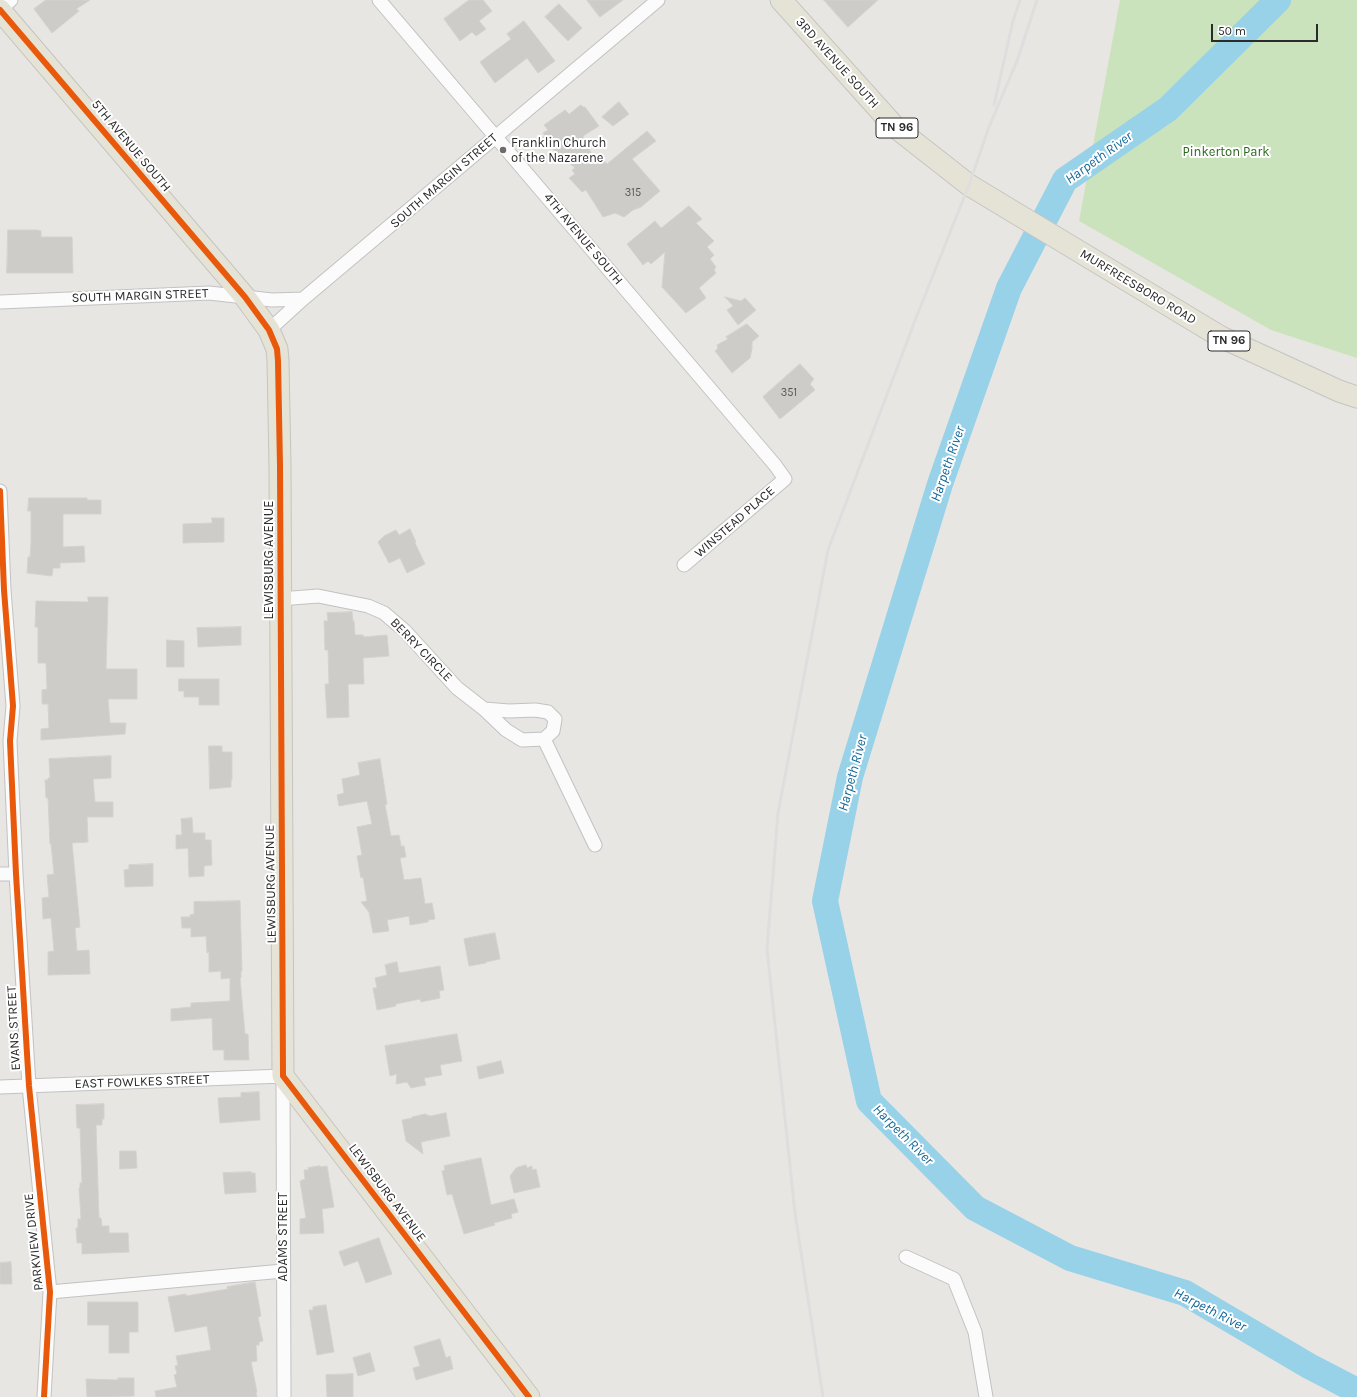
<!DOCTYPE html>
<style>
body{margin:0}
#map{position:relative;width:1357px;height:1397px;overflow:hidden;background:#e8e6e2;font-family:Karla,sans-serif}
canvas{display:block}
.scale{position:absolute;left:1211px;top:24px;width:107px;height:18px;box-sizing:border-box;border:2px solid #2b2b2b;border-top:0;padding-left:5px;font-size:12px;line-height:14px;white-space:nowrap;color:#2b2b2b;-webkit-text-stroke:3px #fff;paint-order:stroke}
</style>
<div id="map">
<canvas width="1357" height="1397"></canvas>
<div class="scale">50 m</div>
</div>
<script>
const c = document.querySelector('canvas').getContext('2d');
c.lineJoin = 'round';
function fill(path, color) { c.fillStyle = color; c.fill(path, 'evenodd'); }
function trace(path, color, width, dash) { c.strokeStyle = color; c.lineWidth = width; c.lineCap = dash ? 'butt' : 'round'; c.setLineDash(dash || []); c.stroke(path); }
function write(font, color, halo, rows, align = 'center') {
  c.font = font + ' Karla,sans-serif'; c.lineWidth = 4; c.setLineDash([]); c.textBaseline = 'middle'; c.strokeStyle = halo; c.fillStyle = color; for (const [text, x, y, turn = 0] of rows) {
    c.save(); c.translate(x, y); c.rotate((+turn || 0) * Math.PI / 180); c.textAlign = isNaN(turn) ? turn : align; if (halo) c.strokeText(text, 0, 0); c.fillText(text, 0, 0); c.restore();
  }
}
fill(new Path2D(`
 M 1120,0 L 1357,0 L 1357,358 L 1271,330 L 1079,221 Z`), '#cbe3bc');
trace(new Path2D(`
 M 1278,0 L 1168,109 L 1065,180 L 1009,288 L 940,484 L 850,777 L 825,901 L 869,1101 L 975,1208 L 1070,1258 L 1185,1293 L 1309,1366 L 1357,1391`), '#98d2e8', 26);
const building = new Path2D(`
 M 46,0 L 90,0 L 76,9 L 79,11 L 52,33 L 34,9 Z
 M 469,0 L 483,0 L 492,11 L 479,21 L 486,29 L 476,36 L 472,32 L 460,41 L 444,19 Z
 M 587,0 L 623,0 L 600,17 Z
 M 824,0 L 878,0 L 848,27 Z
 M 559,4 L 582,28 L 568,41 L 545,17 Z
 M 524,21 L 555,61 L 538,73 L 527,58 L 495,83 L 480,62 L 511,39 L 507,34 Z
 M 619,102 L 629,114 L 613,126 L 602,117 Z
 M 581,105 L 583,107 L 585,107 L 599,126 L 583,136 L 594,159 L 599,155 L 607,164 L 647,131 L 656,141 L 632,159 L 660,191 L 641,207 L 633,210 L 624,217 L 615,213 L 603,217 L 586,190 L 582,192 L 569,178 L 575,174 L 572,170 L 575,168 L 541,139 L 545,136 L 543,133 L 548,130 L 544,125 L 565,110 L 569,114 Z
 M 689,206 L 702,219 L 696,223 L 714,241 L 707,247 L 714,255 L 710,259 L 716,267 L 714,270 L 716,273 L 699,288 L 706,298 L 686,313 L 662,287 L 665,252 L 651,264 L 648,261 L 643,265 L 627,244 L 655,221 L 661,228 Z
 M 8,230 L 37,230 L 41,231 L 41,237 L 72,237 L 73,273 L 7,273 Z
 M 725,297 L 741,301 L 745,298 L 756,310 L 738,325 L 727,310 L 733,306 Z
 M 747,324 L 759,336 L 752,342 L 752,349 L 750,358 L 732,373 L 715,351 L 718,348 L 717,345 L 728,339 L 726,337 Z
 M 800,364 L 814,379 L 810,384 L 815,390 L 780,419 L 763,397 Z
 M 29,498 L 87,498 L 87,500 L 101,500 L 101,514 L 63,514 L 63,547 L 84,546 L 85,562 L 60,563 L 60,568 L 53,568 L 52,576 L 27,573 L 28,557 L 30,557 L 31,543 L 31,511 L 28,511 Z
 M 212,518 L 224,518 L 224,542 L 183,543 L 183,524 L 212,523 Z
 M 410,529 L 416,542 L 415,543 L 425,564 L 407,573 L 400,558 L 389,563 L 378,542 L 384,536 L 396,530 L 399,535 Z
 M 88,597 L 108,597 L 106,669 L 137,669 L 137,699 L 108,699 L 110,723 L 126,723 L 125,734 L 41,740 L 41,729 L 49,728 L 48,704 L 42,704 L 42,690 L 47,689 L 46,663 L 38,663 L 38,627 L 35,627 L 36,601 L 88,602 Z
 M 352,612 L 353,621 L 354,621 L 355,635 L 363,635 L 364,637 L 387,635 L 389,656 L 363,658 L 364,684 L 348,684 L 349,717 L 327,718 L 325,684 L 329,684 L 328,650 L 325,650 L 324,621 L 328,621 L 327,613 Z
 M 241,627 L 241,645 L 198,647 L 197,628 Z
 M 167,640 L 184,641 L 184,667 L 167,667 Z
 M 179,679 L 219,679 L 219,705 L 199,705 L 199,697 L 184,697 L 184,691 L 179,691 Z
 M 209,746 L 222,746 L 222,752 L 232,752 L 232,780 L 231,780 L 231,787 L 210,789 Z
 M 111,756 L 111,778 L 93,779 L 95,802 L 113,802 L 113,817 L 87,817 L 88,842 L 72,843 L 80,927 L 75,928 L 77,951 L 89,950 L 90,974 L 48,975 L 48,952 L 54,951 L 51,918 L 43,919 L 42,898 L 49,897 L 47,875 L 54,874 L 51,844 L 50,844 L 48,798 L 46,798 L 45,780 L 48,780 L 48,778 L 50,778 L 49,759 Z
 M 380,759 L 387,804 L 385,805 L 391,836 L 399,835 L 401,846 L 404,846 L 406,857 L 400,858 L 404,880 L 421,878 L 425,904 L 432,903 L 435,919 L 428,920 L 428,922 L 410,925 L 409,916 L 387,920 L 389,931 L 373,933 L 369,912 L 361,902 L 367,901 L 363,877 L 361,878 L 357,856 L 362,855 L 357,827 L 372,824 L 367,801 L 339,806 L 337,795 L 344,793 L 342,779 L 360,775 L 358,763 Z
 M 192,818 L 193,833 L 205,833 L 205,840 L 211,840 L 212,865 L 204,866 L 204,876 L 189,877 L 188,848 L 176,849 L 176,835 L 182,835 L 181,819 Z
 M 153,864 L 153,886 L 125,887 L 124,870 L 129,869 L 129,865 Z
 M 240,901 L 242,971 L 241,971 L 241,978 L 240,978 L 245,1034 L 248,1034 L 249,1060 L 224,1060 L 224,1050 L 213,1050 L 212,1018 L 171,1021 L 171,1009 L 191,1007 L 191,1003 L 230,1001 L 230,978 L 221,979 L 221,971 L 209,972 L 209,952 L 207,953 L 206,936 L 191,937 L 191,928 L 182,928 L 181,917 L 190,917 L 190,915 L 194,914 L 194,902 Z
 M 495,933 L 500,959 L 486,962 L 486,963 L 469,966 L 464,939 Z
 M 397,962 L 399,973 L 440,966 L 444,990 L 439,991 L 440,998 L 421,1002 L 420,999 L 396,1004 L 396,1006 L 377,1010 L 373,988 L 377,988 L 375,978 L 387,975 L 385,965 Z
 M 457,1034 L 462,1061 L 440,1065 L 442,1075 L 424,1078 L 426,1085 L 411,1088 L 407,1082 L 396,1084 L 397,1074 L 390,1076 L 385,1046 Z
 M 501,1061 L 504,1073 L 479,1079 L 477,1067 Z
 M 259,1092 L 260,1120 L 220,1123 L 218,1098 L 241,1097 L 241,1093 Z
 M 104,1104 L 104,1119 L 102,1119 L 102,1125 L 96,1125 L 99,1218 L 101,1218 L 102,1226 L 109,1226 L 109,1233 L 128,1233 L 129,1252 L 82,1254 L 82,1243 L 77,1243 L 76,1228 L 78,1228 L 78,1219 L 81,1219 L 79,1188 L 80,1188 L 80,1183 L 82,1183 L 80,1128 L 77,1128 L 76,1105 Z
 M 446,1113 L 450,1136 L 421,1142 L 423,1154 L 406,1141 L 402,1120 L 412,1118 L 412,1117 L 425,1114 L 430,1116 Z
 M 120,1151 L 136,1151 L 137,1168 L 120,1169 Z
 M 481,1158 L 491,1205 L 514,1199 L 518,1212 L 511,1214 L 512,1218 L 494,1223 L 495,1225 L 464,1234 L 452,1194 L 447,1195 L 442,1171 L 445,1170 L 444,1166 Z
 M 526,1165 L 527,1168 L 532,1166 L 532,1170 L 536,1169 L 540,1187 L 514,1193 L 510,1176 L 516,1168 Z
 M 320,1166 L 320,1167 L 327,1166 L 334,1207 L 322,1209 L 324,1233 L 300,1234 L 300,1219 L 306,1218 L 300,1181 L 305,1179 L 304,1170 L 309,1170 L 308,1168 Z
 M 251,1172 L 251,1173 L 255,1173 L 256,1192 L 225,1194 L 223,1173 Z
 M 379,1238 L 392,1274 L 366,1283 L 358,1261 L 344,1266 L 339,1252 Z
 M 11,1262 L 12,1284 L 0,1284 L 0,1263 Z
 M 255,1282 L 261,1316 L 258,1317 L 263,1341 L 259,1342 L 259,1345 L 256,1345 L 257,1361 L 251,1362 L 257,1392 L 256,1392 L 257,1397 L 156,1397 L 155,1391 L 177,1387 L 174,1375 L 177,1374 L 175,1366 L 178,1365 L 176,1356 L 211,1350 L 207,1326 L 175,1332 L 168,1297 L 186,1294 L 186,1296 L 228,1289 L 227,1287 Z
 M 88,1302 L 138,1302 L 138,1332 L 129,1332 L 129,1353 L 109,1353 L 109,1325 L 88,1325 Z
 M 326,1305 L 334,1352 L 317,1355 L 309,1310 L 313,1310 L 313,1307 Z
 M 440,1339 L 446,1358 L 450,1356 L 453,1369 L 416,1380 L 413,1368 L 420,1366 L 414,1347 Z
 M 370,1353 L 375,1371 L 358,1376 L 353,1358 Z
 M 353,1374 L 353,1397 L 327,1397 L 326,1375 Z
 M 118,1378 L 134,1378 L 134,1396 L 87,1397 L 86,1379 L 118,1380 Z`);
fill(building, '#cdccc9');
trace(building, '#d4d2ce', 1);
const minor = new Path2D(`
 M 379,0 L 775,465 L 785,479 L 684,565
 M 0,10 L 11,0
 M 0,302 L 209,293 L 272,300 L 303,299
 M 269,330 L 303,299 L 658,0
 M 0,491 L 4,590 L 13,706 L 10,741 L 16,874 L 29,1086 L 50,1292 L 44,1397
 M 280,599 L 318,596 L 368,606 L 384,613 L 405,631 L 457,688 L 484,709 L 509,711 L 535,710 L 548,712 L 555,719 L 553,731 L 544,739 L 522,740 L 506,730 L 484,709
 M 544,739 L 595,845
 M 0,874 L 16,874
 M 0,1087 L 283,1076 L 284,1397
 M 906,1257 L 954,1279 L 975,1332 L 986,1397
 M 50,1292 L 283,1271`);
const primary = new Path2D(`
 M 781,0 L 895,127 L 969,185 L 1221,337 L 1339,391 L 1357,397
 M 0,10 L 245,297 L 269,330 L 277,349 L 278,361 L 280,466 L 283,1076 L 529,1397`);
trace(minor, '#c2c2c2', 15);
trace(primary, '#c5c4c2', 23);
trace(minor, '#fcfbfb', 13);
trace(primary, '#e5e3d5', 21);
trace(new Path2D(`
 M 994,105 L 1013,21 L 1020,0
 M 823,1397 L 795,1213 L 767,949 L 778,813 L 828,550 L 916,318 L 969,185 L 989,127 L 1017,61 L 1037,0`), '#dededf', 3);
trace(new Path2D(`
 M 0,10 L 245,297 L 269,330 L 277,349 L 278,361 L 280,466 L 283,1076 L 529,1397
 M 0,491 L 4,590 L 13,706 L 10,741 L 16,874 L 29,1086 L 50,1292 L 44,1397`), '#e8590c', 6);
for (const [x, y, r, color] of [
 [503,150,4,"#6d6c6b"]
]) { const dot = new Path2D(); dot.arc(x, y, r, 0, 2 * Math.PI); c.fillStyle = color; c.fill(dot); trace(dot, '#fff', 1.5); }
write('11px', '#555554', null, [
 ["315",633,193],
 ["351",789,393]
]);
for (const [x, y, w] of [
 [897,128,42],
 [1229,341,42]
]) { const box = new Path2D(); box.roundRect(x - w / 2, y - 10, w, 20, 3); c.fillStyle = '#fff'; c.fill(box); trace(box, '#2b2b2b', 1); }
write('bold 12px', '#2b2b2b', null, [
 ["TN 96",897,128],
 ["TN 96",1229,341]
]);
write('13px', '#2b2b2b', '#fff', [
 ["3RD AVENUE SOUTH",837,63,48],
 ["5TH AVENUE SOUTH",131,146,50],
 ["SOUTH MARGIN STREET",444,181,-41],
 ["4TH AVENUE SOUTH",583,239,50],
 ["MURFREESBORO ROAD",1138,287,31],
 ["SOUTH MARGIN STREET",140,296,-2],
 ["WINSTEAD PLACE",735,522,-41],
 ["LEWISBURG AVENUE",269,560,-90],
 ["BERRY CIRCLE",421,650,46],
 ["LEWISBURG AVENUE",271,884,-91],
 ["EVANS STREET",14,1028,-93],
 ["EAST FOWLKES STREET",142,1082,-2],
 ["LEWISBURG AVENUE",387,1193,53],
 ["ADAMS STREET",283,1237,-90],
 ["PARKVIEW DRIVE",34,1242,-96]
]);
write('13px', '#2b2b2b', '#fff', [
 ["Franklin Church",511,143],
 ["of the Nazarene",511,158]
], 'left');
write('13px', '#2b661d', '#fff', [
 ["Pinkerton Park",1226,152]
]);
write('italic 14px', '#136798', '#fff', [
 ["Harpeth River",1099,158,-36],
 ["Harpeth River",948,464,-71],
 ["Harpeth River",853,773,-75],
 ["Harpeth River",903,1135,45],
 ["Harpeth River",1210,1310,27]
]);
</script>
